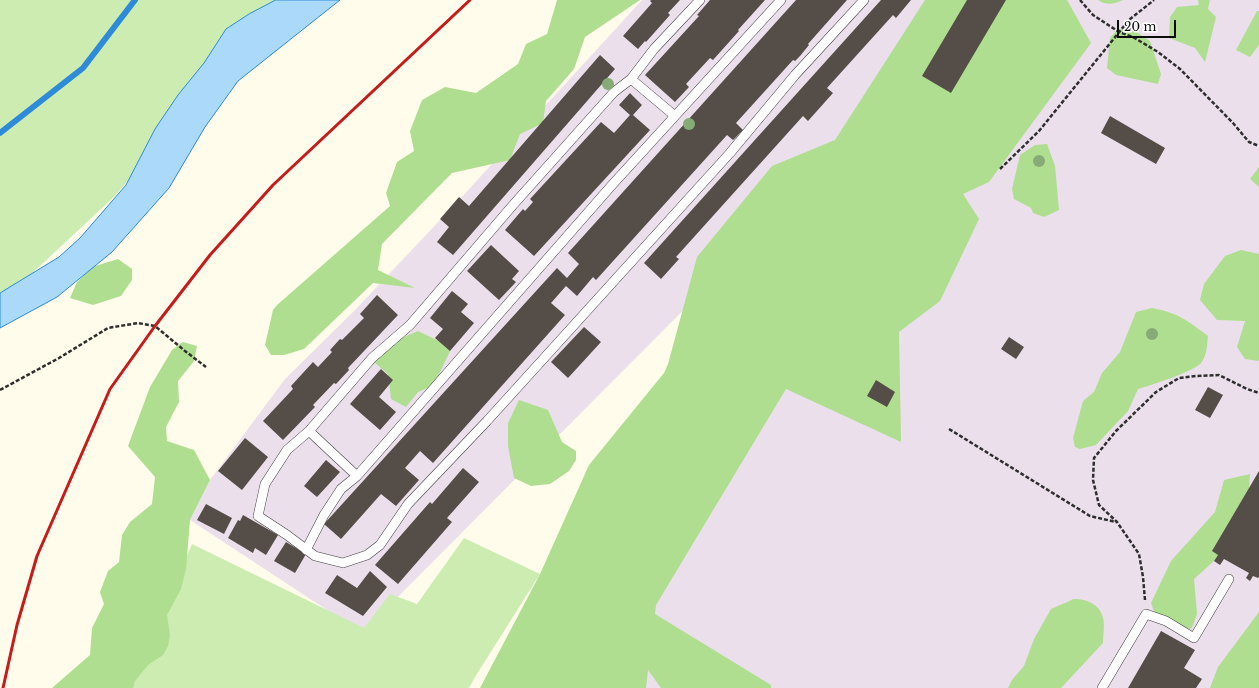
<!DOCTYPE html>
<style>
body{margin:0}
#map{position:relative;width:1259px;height:688px;overflow:hidden;background:#fffceb;font-family:"Libre Baskerville",serif}
canvas{display:block}
.scale{position:absolute;left:1117px;top:20px;width:59px;height:18px;box-sizing:border-box;border:2px solid #0c0c0c;border-top:0;padding-left:5px;font-size:12px;line-height:14px;white-space:nowrap;color:#0c0c0c;-webkit-text-stroke:3px #fff;paint-order:stroke}
</style>
<div id="map">
<canvas width="1259" height="688"></canvas>
<div class="scale">20 m</div>
</div>
<script>
const c = document.querySelector('canvas').getContext('2d');
c.lineJoin = 'round';
function fill(path, color) { c.fillStyle = color; c.fill(path, 'evenodd'); }
function trace(path, color, width, dash) { c.strokeStyle = color; c.lineWidth = width; c.lineCap = dash ? 'butt' : 'round'; c.setLineDash(dash || []); c.stroke(path); }
fill(new Path2D(`
 M 642,0 L 992,0 L 362,633 L 190,520 L 210,480 L 285,379 L 355,310 L 459,200 Z
 M 995,0 L 1259,0 L 1259,688 L 545,688 Z`), '#ebdfec');
fill(new Path2D(`
 M 0,0 L 279,0 L 115,196 L 26,279 L 16,285 L 0,292 Z
 M 464,538 L 540,574 L 475,677 L 469,688 L 130,688 L 192,544 L 364,628 L 390,594 L 417,604 Z`), '#cdecb2');
fill(new Path2D(`
 M 557,0 L 640,0 L 585,37 L 574,69 L 546,101 L 543,123 L 520,134 L 510,160 L 452,173 L 382,244 L 378,270 L 415,288 L 373,283 L 304,349 L 284,355 L 271,355 L 265,345 L 273,310 L 277,305 L 390,206 L 386,193 L 397,162 L 414,151 L 410,131 L 422,100 L 445,87 L 476,93 L 518,64 L 526,44 L 547,34 Z
 M 925,0 L 1067,0 L 1091,43 L 989,182 L 963,194 L 979,219 L 940,301 L 899,332 L 901,442 L 786,389 L 656,605 L 655,614 L 771,685 L 771,688 L 661,688 L 648,670 L 646,688 L 480,688 L 540,574 L 589,465 L 664,373 L 668,364 L 697,257 L 772,166 L 835,140 Z
 M 1098,0 L 1123,0 C 1114,4 1107,6 1098,0 Z
 M 1198,0 L 1210,0 L 1208,9 L 1216,17 L 1205,62 L 1195,48 L 1169,38 L 1170,17 L 1177,7 L 1199,5 Z
 M 1257,11 L 1259,11 L 1259,45 L 1250,57 L 1236,50 Z
 M 1118,29 L 1135,31 L 1150,41 L 1161,74 L 1158,84 L 1116,75 L 1107,68 L 1110,38 Z
 M 1047,144 L 1055,166 L 1059,210 L 1044,217 L 1033,213 L 1031,208 L 1014,199 L 1012,189 L 1020,155 L 1035,145 Z
 M 1259,167 L 1259,187 L 1250,179 Z
 M 1241,250 L 1259,254 L 1259,361 L 1245,359 L 1237,347 L 1245,321 L 1217,320 L 1200,300 L 1204,284 L 1225,256 Z
 M 118,259 L 132,269 L 132,280 L 121,296 L 93,305 L 70,298 L 77,282 L 92,267 Z
 M 1152,308 C 1178,313 1187,320 1208,336 C 1207,346 1207,355 1201,363 C 1195,371 1149,386 1138,389 L 1128,411 L 1096,445 L 1080,449 L 1075,447 L 1073,438 L 1083,401 L 1094,392 L 1102,373 L 1120,352 L 1136,312 Z
 M 418,331 L 451,347 L 450,351 L 434,385 L 418,392 L 406,407 L 391,399 L 388,374 L 374,362 L 382,346 Z
 M 183,342 L 197,346 L 194,361 L 178,381 L 179,402 L 166,427 L 167,441 L 194,450 L 210,480 L 190,520 L 186,569 L 181,589 L 167,615 L 170,635 L 168,646 L 163,655 L 148,665 L 135,681 L 133,688 L 52,688 L 90,655 L 92,628 L 104,604 L 100,592 L 108,571 L 119,562 L 122,535 L 130,522 L 152,504 L 155,477 L 128,446 L 150,387 L 172,350 Z
 M 519,400 L 548,410 L 562,442 L 576,451 L 576,460 L 569,471 L 550,484 L 531,486 L 514,478 L 508,446 L 508,423 Z
 M 1250,474 L 1248,508 L 1214,561 L 1194,579 L 1197,614 L 1192,628 C 1186,630 1171,629 1165,626 C 1159,622 1153,610 1151,603 L 1171,561 L 1215,512 L 1224,480 Z
 M 1074,599 C 1086,599 1100,604 1103,618 C 1105,625 1103,635 1103,643 L 1061,688 L 1008,688 L 1012,680 L 1024,666 L 1034,639 L 1051,609 Z
 M 1259,612 L 1259,688 L 1210,688 L 1218,667 Z`), '#afde90');
const water = new Path2D(`
 M 276,0 L 340,0 L 238,81 L 205,127 L 169,188 L 112,252 L 57,297 L 0,328 L 0,293 L 59,257 L 80,238 L 126,185 L 155,129 L 178,95 L 204,63 L 226,29 L 249,14 Z`);
fill(water, '#abd9fa');
trace(water, '#2d8bd7', 1);
trace(new Path2D(`
 M 0,133 L 83,68 L 135,0`), '#2d8bd7', 6);
fill(new Path2D(`
 M 651,0 L 680,0 L 668,13 L 670,15 L 646,42 L 645,41 L 638,49 L 623,36 L 652,3 L 650,1 Z
 M 710,0 L 765,0 L 738,30 L 739,31 L 713,60 L 710,58 L 686,84 L 689,87 L 675,102 L 645,75 L 699,16 L 697,15 Z
 M 796,0 L 847,0 L 808,44 L 809,45 L 800,56 L 795,61 L 793,60 L 736,123 L 743,130 L 733,140 L 727,135 L 596,280 L 593,277 L 577,296 L 566,286 L 551,303 L 565,315 L 433,463 L 420,451 L 405,468 L 419,480 L 396,506 L 381,494 L 341,539 L 324,524 L 557,268 L 567,278 L 579,264 L 568,253 Z
 M 881,0 L 911,0 L 896,18 L 893,15 L 827,88 L 833,93 L 808,121 L 803,116 L 676,257 L 679,259 L 661,279 L 644,263 Z
 M 967,0 L 1006,0 L 951,93 L 922,76 Z
 M 600,55 L 615,69 L 453,255 L 437,242 L 449,227 L 440,219 L 459,197 L 469,206 Z
 M 630,93 L 642,105 L 633,115 L 650,130 L 534,256 L 505,230 L 523,209 L 525,211 L 533,202 L 530,199 L 601,122 L 614,133 L 630,115 L 619,105 Z
 M 1110,116 L 1165,148 L 1156,164 L 1101,133 Z
 M 491,245 L 519,271 L 512,279 L 516,282 L 499,300 L 467,271 Z
 M 452,291 L 468,304 L 461,312 L 474,323 L 450,351 L 435,338 L 443,329 L 430,318 Z
 M 377,295 L 398,315 L 348,368 L 349,370 L 336,384 L 334,383 L 313,405 L 315,407 L 283,440 L 263,421 L 293,389 L 291,386 L 313,362 L 318,367 L 332,352 L 330,350 L 340,339 L 342,340 L 364,318 L 360,314 Z
 M 584,327 L 601,342 L 568,378 L 551,362 Z
 M 1009,337 L 1024,347 L 1016,359 L 1001,349 Z
 M 381,369 L 393,380 L 379,397 L 396,412 L 380,430 L 350,404 Z
 M 876,380 L 895,392 L 887,407 L 867,396 Z
 M 1208,387 L 1223,395 L 1210,418 L 1195,410 Z
 M 245,438 L 268,457 L 242,490 L 218,471 Z
 M 326,460 L 340,472 L 317,497 L 304,486 Z
 M 463,468 L 479,482 L 447,518 L 452,522 L 398,584 L 375,565 L 430,502 L 432,504 Z
 M 1259,471 L 1259,577 L 1258,578 L 1253,576 L 1250,581 L 1246,578 L 1249,573 L 1224,559 L 1220,565 L 1214,561 L 1218,555 L 1212,551 Z
 M 206,504 L 232,518 L 224,534 L 197,520 Z
 M 243,515 L 278,535 L 266,555 L 255,548 L 253,553 L 228,538 L 238,520 L 240,521 Z
 M 286,542 L 306,554 L 295,573 L 274,561 Z
 M 370,571 L 387,587 L 363,616 L 325,593 L 337,575 L 357,588 Z
 M 1161,631 L 1195,650 L 1184,668 L 1202,679 L 1196,688 L 1128,688 Z`), '#554d47');
const lane = new Path2D(`
 M 631,79 L 654,49 L 700,0
 M 675,116 L 631,79 L 614,92 L 513,205 L 410,325 L 372,358 L 309,431 L 357,476 L 612,185 L 781,0
 M 309,431 L 287,450 L 265,484 L 258,516 L 287,535 L 315,556 L 343,563 L 367,555 L 380,545 L 408,504 L 487,421 L 730,153 L 795,75 L 864,0
 M 306,550 L 324,515 L 341,489 L 357,476
 M 1102,688 L 1146,614 L 1166,621 L 1194,638 L 1229,579`);
trace(lane, '#3f3f3f', 10);
trace(new Path2D(`
 M 1080,0 L 1093,15 L 1119,32 L 1133,37 L 1158,52 L 1180,69 L 1233,123 L 1249,142 L 1259,146
 M 1000,169 L 1039,131 L 1129,20 L 1154,0
 M 0,390 L 59,358 L 108,328 L 138,323 L 155,326 L 185,351 L 206,367
 M 949,429 L 1090,516 L 1116,522
 M 1145,600 L 1143,577 L 1139,554 L 1117,522 L 1099,505 L 1093,480 L 1094,458 L 1116,431 L 1156,392 L 1179,378 L 1196,376 L 1219,375 L 1247,389 L 1259,393`), '#2e2e2e', 2.5, [4, 2]);
trace(lane, '#fff', 9);
trace(new Path2D(`
 M 3,688 L 17,625 L 37,556 L 110,389 L 155,326 L 210,255 L 273,185 L 470,0`), '#c51b1b', 3);
c.fillStyle = '#87ab77';
for (const [x, y] of [
 [608,84],
 [689,124],
 [1039,161],
 [1152,334]
]) { c.beginPath(); c.arc(x, y, 6, 0, 2 * Math.PI); c.fill(); }
</script>
